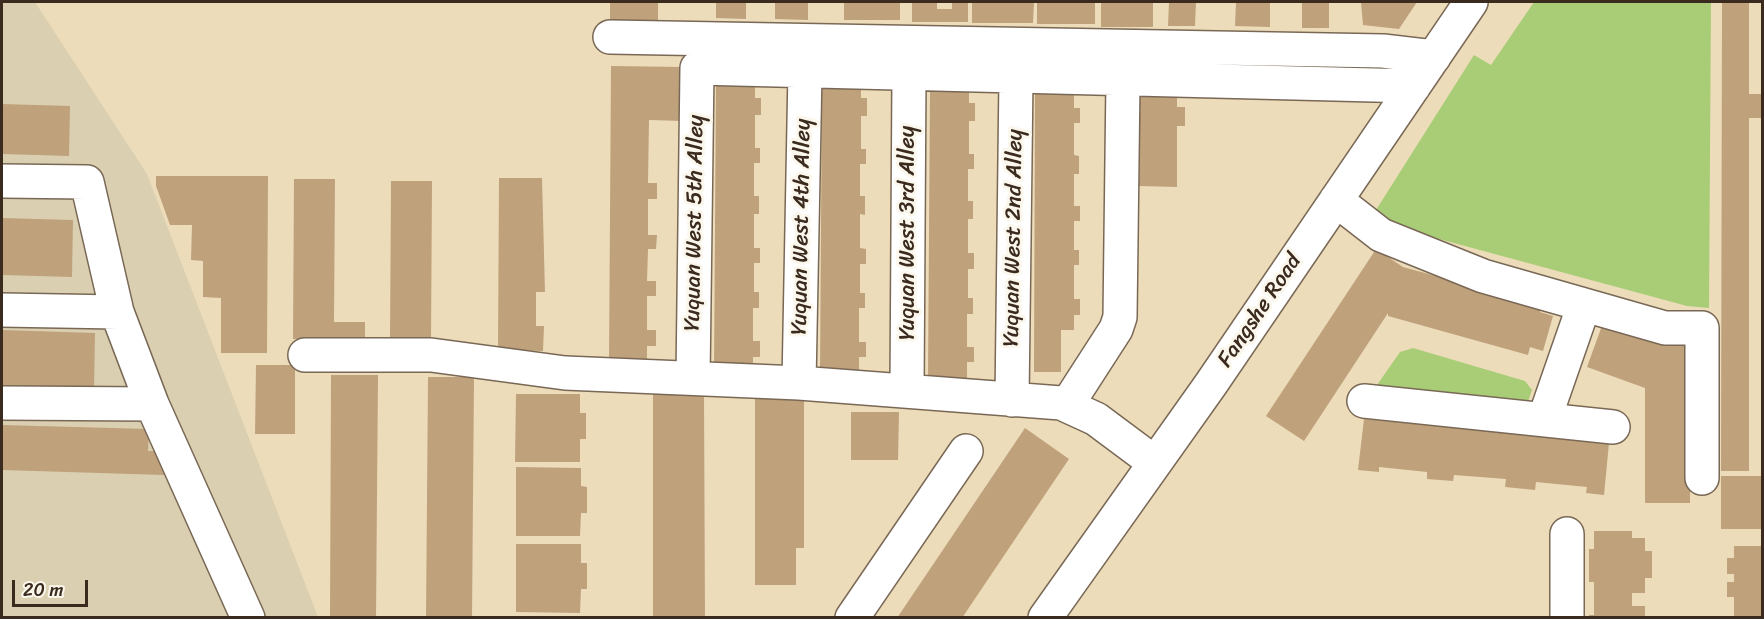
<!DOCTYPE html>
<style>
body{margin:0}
#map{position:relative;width:1764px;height:619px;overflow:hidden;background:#eddcba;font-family:Sriracha,sans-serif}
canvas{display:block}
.frame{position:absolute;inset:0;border:3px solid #3b2a1e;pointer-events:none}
.scale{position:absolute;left:12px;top:580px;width:76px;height:27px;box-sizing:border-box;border:3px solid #3b2a1e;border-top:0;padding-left:8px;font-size:18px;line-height:21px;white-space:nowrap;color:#3b2a1e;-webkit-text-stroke:4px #fbf7ec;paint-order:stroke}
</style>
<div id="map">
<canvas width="1764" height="619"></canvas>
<div class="frame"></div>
<div class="scale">20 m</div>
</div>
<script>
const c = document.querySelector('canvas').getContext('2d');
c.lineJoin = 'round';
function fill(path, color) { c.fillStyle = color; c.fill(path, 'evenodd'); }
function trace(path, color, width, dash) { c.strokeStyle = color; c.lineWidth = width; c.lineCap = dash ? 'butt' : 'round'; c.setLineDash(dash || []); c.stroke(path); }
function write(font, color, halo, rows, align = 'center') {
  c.font = font + ' Sriracha,sans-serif'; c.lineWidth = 6; c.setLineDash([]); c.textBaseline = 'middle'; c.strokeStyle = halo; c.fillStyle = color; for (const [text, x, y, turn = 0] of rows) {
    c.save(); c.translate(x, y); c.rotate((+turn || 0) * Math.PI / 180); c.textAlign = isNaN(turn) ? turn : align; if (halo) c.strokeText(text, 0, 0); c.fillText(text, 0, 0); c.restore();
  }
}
fill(new Path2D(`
 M 2,2 L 35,2 L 147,174 L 318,617 L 2,617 Z`), '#dad0b1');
fill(new Path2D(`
 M 1534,2 L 1711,2 L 1709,308 L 1687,306 L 1402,229 L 1376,210 L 1474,55 L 1491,65 Z
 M 1413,348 L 1525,381 L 1532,390 L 1528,402 L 1381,392 L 1377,385 L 1400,352 Z`), '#a9cd77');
fill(new Path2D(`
 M 610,2 L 658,2 L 658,20 L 610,20 Z
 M 716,2 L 746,2 L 746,19 L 716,18 Z
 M 775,2 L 808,2 L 808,20 L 775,19 Z
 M 844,2 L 900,2 L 900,20 L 844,20 Z
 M 912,2 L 937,2 L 937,9 L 952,9 L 952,2 L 968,2 L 968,22 L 912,22 Z
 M 972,2 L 1034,2 L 1033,23 L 972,23 Z
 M 1037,2 L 1095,2 L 1095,24 L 1037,24 Z
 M 1101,2 L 1153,2 L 1153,27 L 1101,27 Z
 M 1169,2 L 1196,2 L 1195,26 L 1168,26 Z
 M 1236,2 L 1270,2 L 1270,27 L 1235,26 Z
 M 1302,2 L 1329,2 L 1329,28 L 1302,28 Z
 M 1361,2 L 1417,2 L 1399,29 L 1363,25 Z
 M 1722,2 L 1749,2 L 1749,94 L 1762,94 L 1762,118 L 1749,118 L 1749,471 L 1721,471 Z
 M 611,66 L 683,67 L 682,121 L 649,120 L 648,183 L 657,183 L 657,199 L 648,199 L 648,235 L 657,235 L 656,249 L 648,249 L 647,281 L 656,281 L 656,296 L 647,296 L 647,330 L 656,330 L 656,346 L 647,346 L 647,362 L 609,362 Z
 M 716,82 L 755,82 L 755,98 L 761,98 L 761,115 L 755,115 L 755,148 L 760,148 L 760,163 L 754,163 L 754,196 L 759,196 L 759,214 L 754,214 L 754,248 L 760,248 L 760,263 L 754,263 L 754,292 L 759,292 L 759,308 L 753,308 L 753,341 L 760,341 L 760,357 L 753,357 L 753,372 L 714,372 Z
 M 822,83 L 861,83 L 861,98 L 867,98 L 867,116 L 861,116 L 861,149 L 866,149 L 866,164 L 860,164 L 860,196 L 865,196 L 865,215 L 860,214 L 860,248 L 866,249 L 866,264 L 860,264 L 860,293 L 865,293 L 865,308 L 859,308 L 859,342 L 866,342 L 866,357 L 859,357 L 859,373 L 820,373 Z
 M 930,88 L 969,88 L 969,103 L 975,103 L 975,121 L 969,121 L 969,154 L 974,154 L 974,169 L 968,169 L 968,201 L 973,201 L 973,219 L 968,219 L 968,253 L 974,253 L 974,269 L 968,269 L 968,298 L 973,298 L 973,314 L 967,314 L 967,347 L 974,347 L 974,362 L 967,362 L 967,378 L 928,378 Z
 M 1140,90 L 1177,90 L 1177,107 L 1185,107 L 1185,126 L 1177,126 L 1177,187 L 1139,186 Z
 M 1035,94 L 1074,94 L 1074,108 L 1080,108 L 1080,123 L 1074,123 L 1074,155 L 1079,156 L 1079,174 L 1074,174 L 1074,206 L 1080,206 L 1080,221 L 1074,221 L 1074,250 L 1079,250 L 1079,265 L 1074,265 L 1074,299 L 1080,299 L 1080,315 L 1074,315 L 1074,330 L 1061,330 L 1061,372 L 1034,372 Z
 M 2,104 L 70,106 L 69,156 L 2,154 Z
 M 156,176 L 268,176 L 267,353 L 221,353 L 221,298 L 203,297 L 203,261 L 191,260 L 192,225 L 170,225 L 156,186 Z
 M 499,178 L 542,178 L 545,292 L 536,292 L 536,326 L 544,326 L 543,351 L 498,350 Z
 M 294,179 L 335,179 L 334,322 L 365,322 L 365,339 L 293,339 Z
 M 391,181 L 432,181 L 431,341 L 390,341 Z
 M 2,218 L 73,220 L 72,277 L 2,275 Z
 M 1376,249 L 1403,267 L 1542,305 L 1540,312 L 1553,316 L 1543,351 L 1530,347 L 1528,355 L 1388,316 L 1388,313 L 1304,441 L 1266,416 Z
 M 1604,320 L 1690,342 L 1690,503 L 1645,503 L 1645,388 L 1587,367 Z
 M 2,330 L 95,333 L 94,391 L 2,388 Z
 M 256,365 L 295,365 L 295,434 L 255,434 Z
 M 331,375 L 378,375 L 376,618 L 330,618 Z
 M 428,377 L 474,377 L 472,618 L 426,618 Z
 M 653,393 L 704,393 L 705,618 L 653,618 Z
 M 516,394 L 580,394 L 580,413 L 586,413 L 586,439 L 580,439 L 580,462 L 515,462 Z
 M 755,399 L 804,399 L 804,548 L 796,548 L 796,585 L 755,585 Z
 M 851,412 L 899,412 L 898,460 L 851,460 Z
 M 1364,419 L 1609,443 L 1604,495 L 1586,493 L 1587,487 L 1536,482 L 1535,490 L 1505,487 L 1506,479 L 1454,475 L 1453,481 L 1427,479 L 1427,472 L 1379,467 L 1379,472 L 1358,470 Z
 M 2,425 L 149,429 L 148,451 L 164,451 L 164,475 L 2,470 Z
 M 1025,428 L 1069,459 L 962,618 L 897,618 Z
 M 516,467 L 581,468 L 581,486 L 587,487 L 587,513 L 581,513 L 580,536 L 516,536 Z
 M 1721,476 L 1762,476 L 1762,529 L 1721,529 Z
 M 1594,531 L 1632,531 L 1632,538 L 1645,538 L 1645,551 L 1652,551 L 1652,578 L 1645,578 L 1645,593 L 1632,593 L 1632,606 L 1645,606 L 1645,618 L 1589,618 L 1589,615 L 1594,615 L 1594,582 L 1589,582 L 1589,549 L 1594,549 Z
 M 516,544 L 581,544 L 581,563 L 587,563 L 587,589 L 581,589 L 580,613 L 516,612 Z
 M 1734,546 L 1762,546 L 1762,618 L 1734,618 L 1734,597 L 1727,597 L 1727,582 L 1734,582 L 1734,574 L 1727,574 L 1727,558 L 1734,558 Z`), '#bfa17c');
const minor = new Path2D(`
 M 610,37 L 1383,51 L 1434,57
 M 2,181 L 87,182 L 117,312 L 152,404 L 248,618
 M 1336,200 L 1381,235 L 1483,276 L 1665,328 L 1702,328 L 1702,478
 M 2,310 L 117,312
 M 305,355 L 431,355 L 565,373 L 799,383 L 1061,403 L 1096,419 L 1155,463
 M 693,378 L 697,68 L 1414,86
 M 799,383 L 805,71
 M 907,391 L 909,74
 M 1012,400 L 1016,77
 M 1364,401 L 1613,427
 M 2,403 L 152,404
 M 1067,405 L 1116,329 L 1120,317 L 1123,80
 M 1544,420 L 1584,305
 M 1567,534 L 1567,618
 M 852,618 L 966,451
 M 1045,618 L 1211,384 L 1471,2`);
trace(minor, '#796855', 36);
trace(minor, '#fff', 33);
write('22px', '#3b2a1e', '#fbf7ec', [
 ["Yuquan West 5th Alley",695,223,-89],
 ["Yuquan West 4th Alley",802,227,-89],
 ["Yuquan West 3rd Alley",908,233,-90],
 ["Yuquan West 2nd Alley",1014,238,-89],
 ["Fangshe Road",1260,311,-56]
]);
</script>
